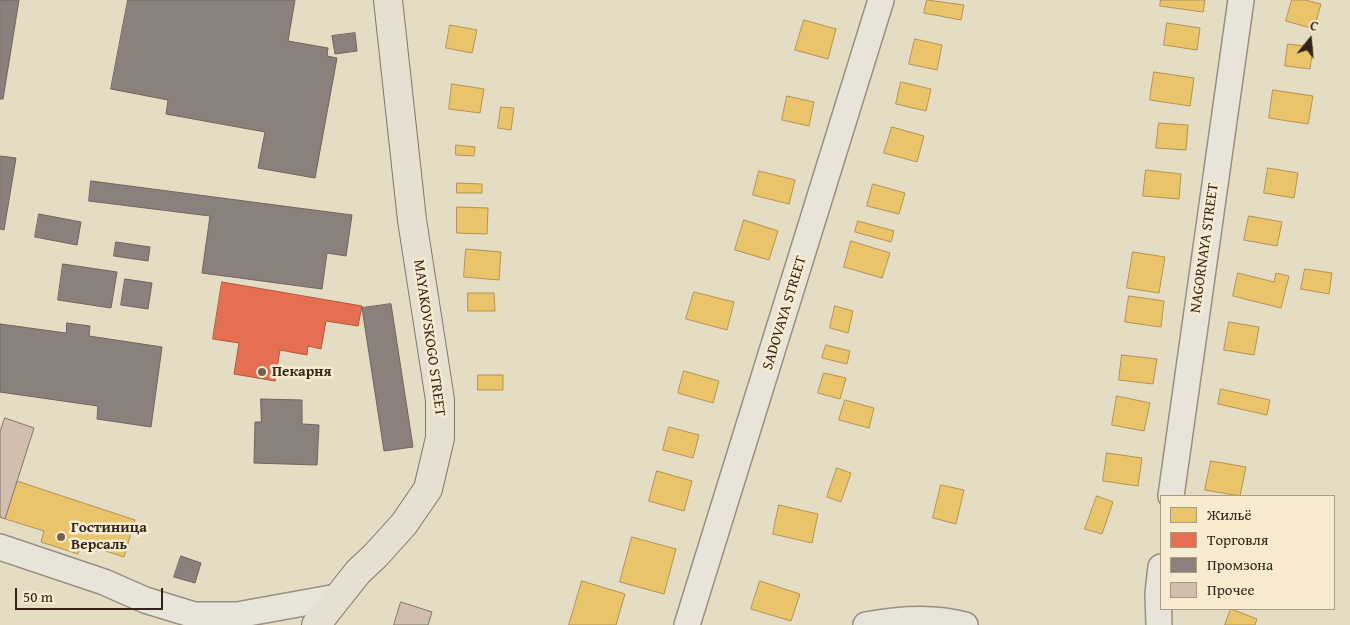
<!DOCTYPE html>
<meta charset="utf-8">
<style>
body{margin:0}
#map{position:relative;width:1350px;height:625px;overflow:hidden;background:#e4dcc3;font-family:"Gentium Book Plus",serif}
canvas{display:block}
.legend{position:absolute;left:1160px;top:495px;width:175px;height:115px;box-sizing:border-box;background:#f7ecd0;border:1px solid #a99b86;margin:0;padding:6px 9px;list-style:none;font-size:15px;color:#342218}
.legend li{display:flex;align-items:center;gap:10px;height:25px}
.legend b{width:25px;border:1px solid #a99b86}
.north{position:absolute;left:1285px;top:15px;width:50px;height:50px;-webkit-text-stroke:4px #f7ecd0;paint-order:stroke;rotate:17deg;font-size:14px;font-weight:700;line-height:20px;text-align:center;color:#342218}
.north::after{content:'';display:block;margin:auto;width:18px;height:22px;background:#342218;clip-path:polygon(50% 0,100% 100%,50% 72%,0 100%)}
.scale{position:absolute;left:15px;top:588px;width:148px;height:22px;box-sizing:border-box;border:2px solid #342218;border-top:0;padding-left:6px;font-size:15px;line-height:18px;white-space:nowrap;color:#342218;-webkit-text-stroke:4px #f7ecd0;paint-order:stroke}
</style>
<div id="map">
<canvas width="1350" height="625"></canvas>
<ul class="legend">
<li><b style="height:14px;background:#e9c46a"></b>Жильё</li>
<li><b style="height:14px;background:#e76f51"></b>Торговля</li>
<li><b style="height:14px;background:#8a817c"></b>Промзона</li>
<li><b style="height:14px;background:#d1beaf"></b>Прочее</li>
</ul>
<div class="north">С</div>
<div class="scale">50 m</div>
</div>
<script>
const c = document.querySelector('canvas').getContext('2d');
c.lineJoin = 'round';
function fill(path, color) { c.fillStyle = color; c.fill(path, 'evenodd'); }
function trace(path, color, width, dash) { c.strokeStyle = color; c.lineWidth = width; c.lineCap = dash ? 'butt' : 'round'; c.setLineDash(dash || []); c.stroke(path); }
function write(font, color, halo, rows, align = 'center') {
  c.font = font + ' "Gentium Book Plus",serif'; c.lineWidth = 5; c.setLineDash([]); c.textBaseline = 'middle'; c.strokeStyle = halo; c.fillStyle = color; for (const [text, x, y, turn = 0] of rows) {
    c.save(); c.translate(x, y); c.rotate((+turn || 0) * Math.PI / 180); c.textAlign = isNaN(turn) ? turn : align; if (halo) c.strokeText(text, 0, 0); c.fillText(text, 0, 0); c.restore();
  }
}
const homes = new Path2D(`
 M 927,0 L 964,5 L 961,20 L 924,13 Z
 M 1161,0 L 1205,0 L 1203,12 L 1160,6 Z
 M 1292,0 L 1305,0 L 1321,4 L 1314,29 L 1286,21 Z
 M 804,20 L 836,29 L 828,59 L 795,50 Z
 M 1167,23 L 1200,28 L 1197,50 L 1164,45 Z
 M 450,25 L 477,30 L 472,53 L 446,48 Z
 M 915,39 L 942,45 L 937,70 L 909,64 Z
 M 1288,44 L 1313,47 L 1310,69 L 1285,66 Z
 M 1154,72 L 1194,78 L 1190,106 L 1150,100 Z
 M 901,82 L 931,89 L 926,111 L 896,104 Z
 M 452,84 L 484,89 L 480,113 L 449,109 Z
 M 1273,90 L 1313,96 L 1308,124 L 1269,118 Z
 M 787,96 L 814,102 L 809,126 L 782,120 Z
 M 501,107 L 514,108 L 511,130 L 498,128 Z
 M 1159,123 L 1188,125 L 1186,150 L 1156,148 Z
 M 892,127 L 924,136 L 917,162 L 884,153 Z
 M 456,145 L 475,147 L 474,156 L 456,155 Z
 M 1268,168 L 1298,173 L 1294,198 L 1264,193 Z
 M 1146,170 L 1181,174 L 1179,199 L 1143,196 Z
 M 759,171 L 795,180 L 789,204 L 753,195 Z
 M 457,183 L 482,184 L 482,193 L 457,193 Z
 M 873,184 L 905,193 L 899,214 L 867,206 Z
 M 457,207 L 488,208 L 487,234 L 457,233 Z
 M 1249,216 L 1282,222 L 1277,246 L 1244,240 Z
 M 744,220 L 778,231 L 769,260 L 735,250 Z
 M 858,221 L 894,231 L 891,242 L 855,232 Z
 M 851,241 L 890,253 L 882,278 L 844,267 Z
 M 466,249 L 501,252 L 499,280 L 464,277 Z
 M 1133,252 L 1165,257 L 1159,293 L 1127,288 Z
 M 1305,269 L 1332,273 L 1329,294 L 1301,289 Z
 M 1238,273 L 1274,282 L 1276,273 L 1289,276 L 1281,308 L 1233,296 Z
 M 694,292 L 734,302 L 727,330 L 686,319 Z
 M 468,293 L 494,293 L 495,311 L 468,311 Z
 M 1129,296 L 1164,301 L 1161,327 L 1125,322 Z
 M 835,306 L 853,311 L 848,333 L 830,328 Z
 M 1229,322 L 1259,327 L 1254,355 L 1224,350 Z
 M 826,345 L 850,351 L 847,364 L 822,358 Z
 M 1122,355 L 1157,359 L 1153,384 L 1119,380 Z
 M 684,371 L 719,381 L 713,403 L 678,393 Z
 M 824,373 L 846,378 L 840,399 L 818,393 Z
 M 478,375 L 503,375 L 503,390 L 478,390 Z
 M 1221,389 L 1270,400 L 1267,415 L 1218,404 Z
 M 1117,396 L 1150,403 L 1144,431 L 1112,425 Z
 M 845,400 L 874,408 L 869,428 L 839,420 Z
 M 669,427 L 699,435 L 693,458 L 663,450 Z
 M 1107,453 L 1142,458 L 1138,486 L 1103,481 Z
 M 1211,461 L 1246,467 L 1240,496 L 1205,490 Z
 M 837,468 L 851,473 L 841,502 L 827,497 Z
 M 657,471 L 692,481 L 684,511 L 649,501 Z
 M 17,481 L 135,520 L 124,557 L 81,543 L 78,554 L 41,542 L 44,531 L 5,519 Z
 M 941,485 L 964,490 L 956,524 L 933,518 Z
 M 1097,496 L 1113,502 L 1102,534 L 1085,529 Z
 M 779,505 L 818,514 L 812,543 L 773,534 Z
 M 632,537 L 676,549 L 664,594 L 620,582 Z
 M 582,581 L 625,594 L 616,625 L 569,625 Z
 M 760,581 L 800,594 L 791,621 L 751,609 Z
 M 1231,609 L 1257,619 L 1255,625 L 1225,625 Z`);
fill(homes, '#e9c46a');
trace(homes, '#b39351', 1);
const shops = new Path2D(`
 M 222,282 L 362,306 L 358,326 L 326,321 L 321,349 L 308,346 L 307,355 L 280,350 L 275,381 L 234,374 L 239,343 L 213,339 Z`);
fill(shops, '#e76f51');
trace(shops, '#b15840', 1);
const industry = new Path2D(`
 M 0,0 L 19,0 L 3,99 L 0,99 Z
 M 128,0 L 295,0 L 288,41 L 328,48 L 327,56 L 337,58 L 315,178 L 258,168 L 265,132 L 166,114 L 168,100 L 111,89 Z
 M 355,33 L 357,51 L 335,54 L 332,36 Z
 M 0,156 L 16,158 L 4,230 L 0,229 Z
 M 91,181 L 352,215 L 346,256 L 327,253 L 322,289 L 202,273 L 210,216 L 89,201 Z
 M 39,214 L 81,222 L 77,245 L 35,237 Z
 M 116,242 L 150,247 L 148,261 L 114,256 Z
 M 63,264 L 117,272 L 111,308 L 58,300 Z
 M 125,279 L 152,283 L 148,309 L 121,305 Z
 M 391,304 L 413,447 L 384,451 L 362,308 Z
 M 67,323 L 90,326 L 89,336 L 162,347 L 151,427 L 97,419 L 98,406 L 0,392 L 0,324 L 66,333 Z
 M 261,399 L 302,400 L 302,424 L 319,425 L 317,465 L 254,463 L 255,422 L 261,422 Z
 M 181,556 L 201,563 L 195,583 L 174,577 Z`);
fill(industry, '#8a817c');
trace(industry, '#70645e', 1);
const building = new Path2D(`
 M 5,418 L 34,428 L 5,519 L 0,517 L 0,432 Z
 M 401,602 L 432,612 L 428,625 L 394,625 Z`);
fill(building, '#d1beaf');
trace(building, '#7e776a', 1);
const minor = new Path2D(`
 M 1171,496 L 1241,0
 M 0,547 L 104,582 L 145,600 L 194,615 L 237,615 L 337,597
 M 687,625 L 881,0
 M 866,625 C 898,619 933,616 965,625
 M 1159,625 L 1158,593 L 1161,567`);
const major = new Path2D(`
 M 316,625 L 358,572 L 376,555 L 404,524 L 428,489 L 440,438 L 440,400 L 412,220 L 388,0`);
trace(minor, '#979082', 28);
trace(major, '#7e776a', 30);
trace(minor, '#e9e4d9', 25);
trace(major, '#e6e0d2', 28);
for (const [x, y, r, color] of [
 [262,372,5,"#726354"],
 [61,537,5,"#726354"]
]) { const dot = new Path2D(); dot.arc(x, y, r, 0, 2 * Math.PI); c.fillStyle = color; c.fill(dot); trace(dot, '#f7ecd0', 2); }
write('15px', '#342218', '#f7ecd0', [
 ["NAGORNAYA STREET",1205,248,-82],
 ["SADOVAYA STREET",785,313,-73],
 ["MAYAKOVSKOGO STREET",429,338,82]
]);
write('bold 15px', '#342218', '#f7ecd0', [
 ["Пекарня",272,372],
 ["Гостиница",71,528],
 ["Версаль",71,545]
], 'left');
</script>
